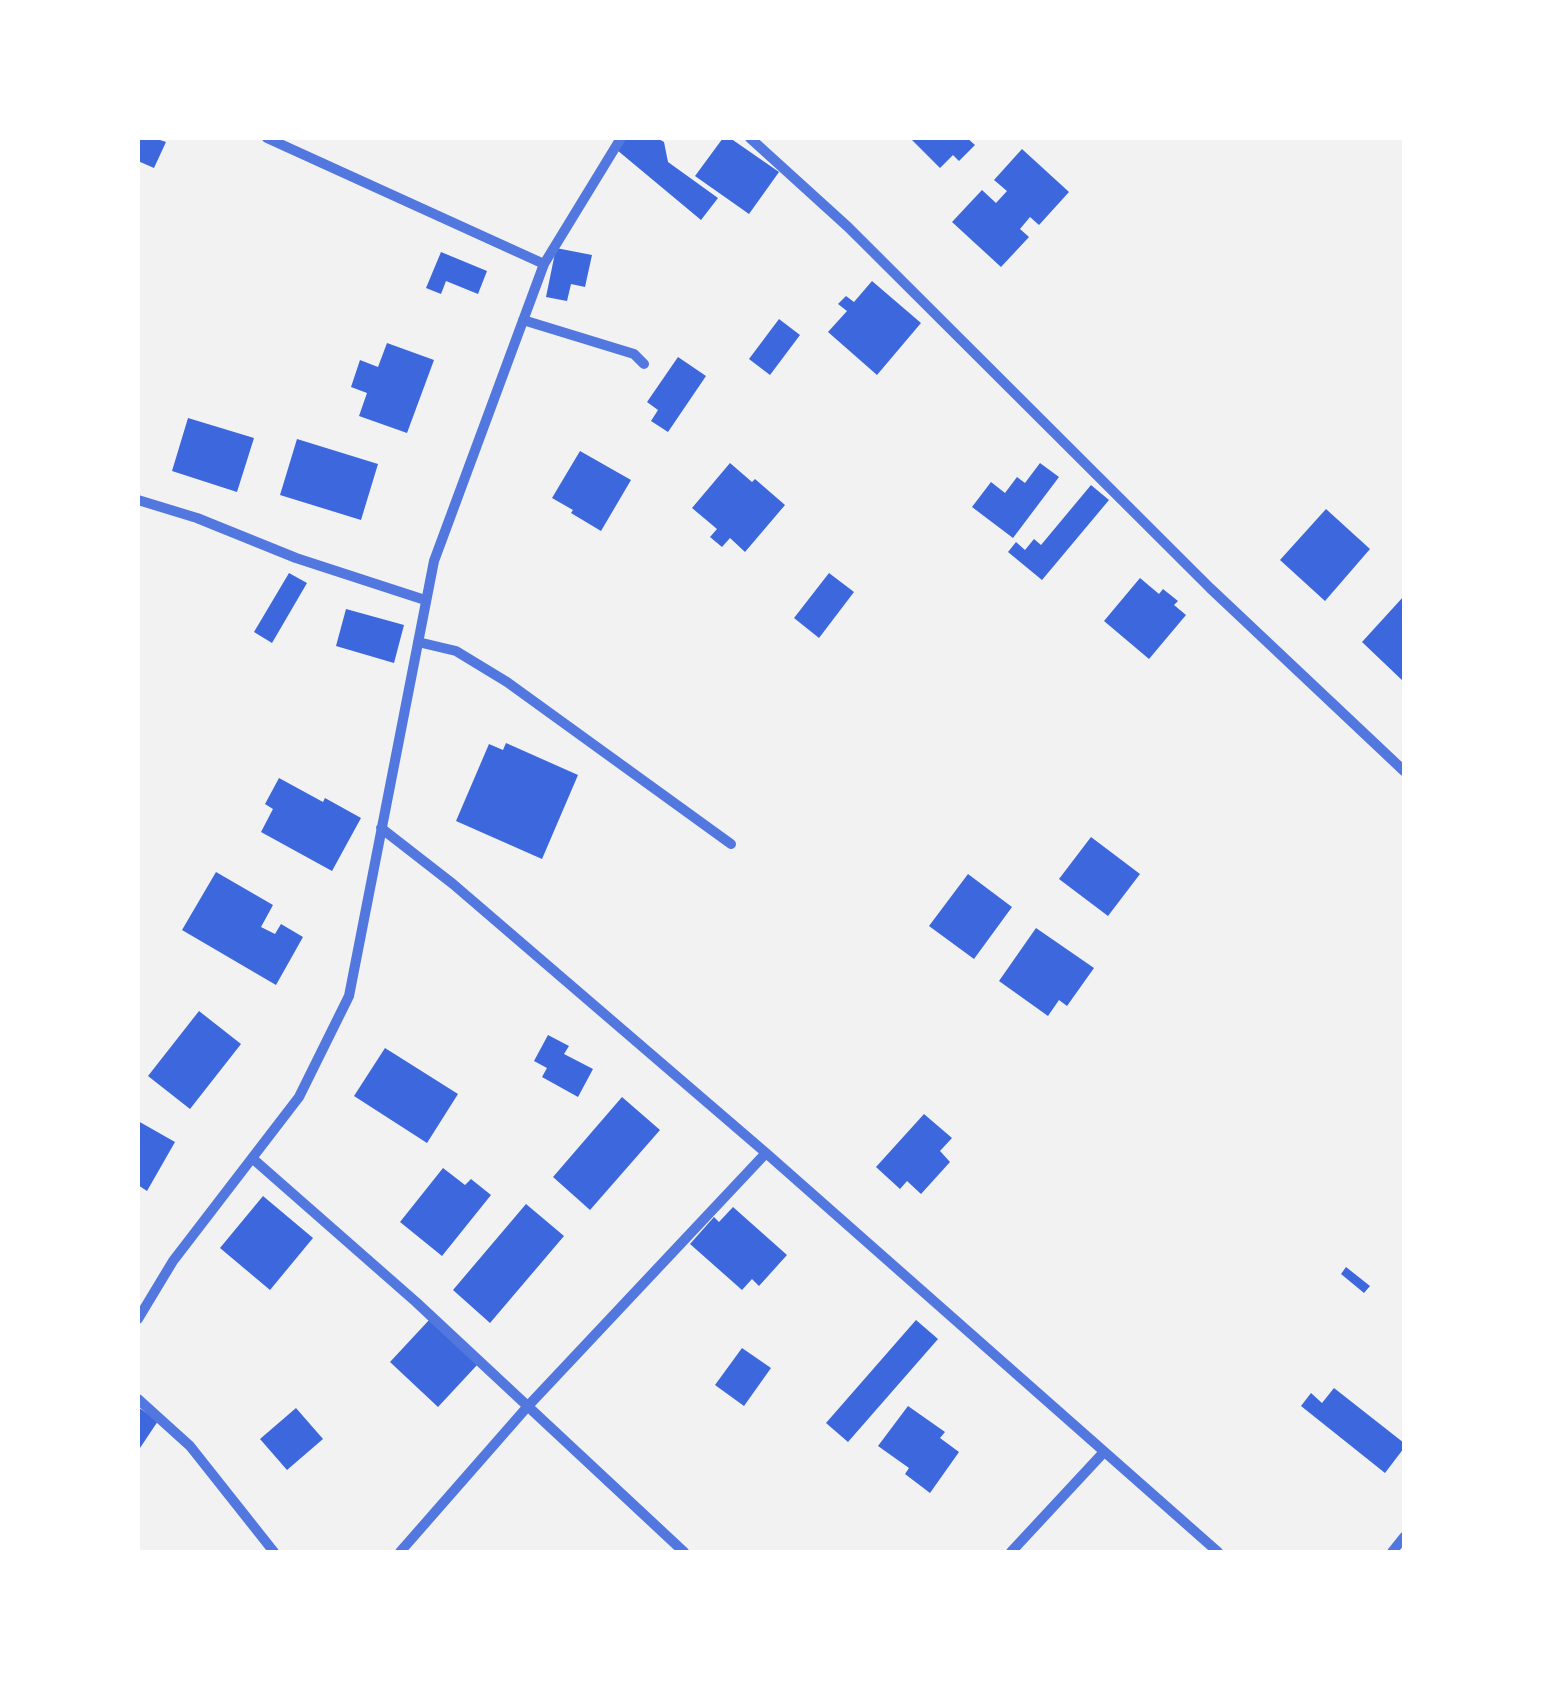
<!DOCTYPE html>
<style>
body{margin:0}
#map{position:relative;width:1542px;height:1690px;overflow:hidden;background:#f2f2f2;font-family:Commissioner,sans-serif}
canvas{display:block}
.frame{position:absolute;inset:0;border:140px solid #fff;pointer-events:none}
</style>
<div id="map">
<canvas width="1542" height="1690"></canvas>
<div class="frame"></div>
</div>
<script>
const c = document.querySelector('canvas').getContext('2d');
c.lineJoin = 'round';
function fill(path, color) { c.fillStyle = color; c.fill(path, 'evenodd'); }
function trace(path, color, width, dash) { c.strokeStyle = color; c.lineWidth = width; c.lineCap = dash ? 'butt' : 'round'; c.setLineDash(dash || []); c.stroke(path); }
fill(new Path2D(`
 M 138,138 L 154,138 L 166,142 L 154,168 L 138,161 Z
 M 625,138 L 657,138 L 664,142 L 668,162 L 718,198 L 701,220 L 617,150 Z
 M 723,138 L 730,138 L 779,172 L 749,214 L 695,176 Z
 M 910,138 L 967,138 L 975,145 L 959,161 L 953,155 L 940,168 Z
 M 1022,149 L 1069,192 L 1039,225 L 1030,217 L 1020,229 L 1029,237 L 1001,267 L 952,222 L 982,190 L 996,203 L 1007,191 L 994,180 Z
 M 556,248 L 592,255 L 585,287 L 571,284 L 567,301 L 546,297 Z
 M 441,252 L 487,271 L 478,294 L 446,281 L 441,294 L 426,288 Z
 M 872,281 L 921,323 L 877,375 L 828,332 L 847,311 L 838,304 L 846,296 L 854,302 Z
 M 779,319 L 800,335 L 770,375 L 749,359 Z
 M 387,343 L 434,360 L 407,433 L 359,416 L 367,393 L 351,387 L 360,360 L 378,367 Z
 M 678,357 L 706,376 L 668,432 L 651,421 L 658,410 L 647,402 Z
 M 188,418 L 254,438 L 237,492 L 172,471 Z
 M 297,439 L 378,464 L 361,520 L 280,495 Z
 M 580,451 L 631,480 L 601,531 L 571,513 L 573,510 L 552,498 Z
 M 730,463 L 752,482 L 755,479 L 785,505 L 745,552 L 730,538 L 722,547 L 710,537 L 717,529 L 692,508 Z
 M 1040,463 L 1059,477 L 1013,538 L 972,507 L 991,482 L 1005,493 L 1017,477 L 1025,483 Z
 M 1091,485 L 1109,500 L 1042,580 L 1008,552 L 1016,542 L 1025,550 L 1034,539 L 1041,545 Z
 M 1326,509 L 1370,549 L 1325,601 L 1280,560 Z
 M 289,573 L 307,583 L 272,643 L 254,632 Z
 M 829,573 L 854,592 L 819,638 L 794,618 Z
 M 1140,578 L 1159,594 L 1163,589 L 1178,601 L 1174,605 L 1186,615 L 1149,659 L 1104,621 Z
 M 1404,596 L 1404,682 L 1362,642 Z
 M 346,609 L 404,625 L 394,663 L 336,646 Z
 M 506,743 L 578,775 L 542,859 L 456,821 L 489,744 L 503,750 Z
 M 279,778 L 323,802 L 325,798 L 361,818 L 332,871 L 261,832 L 273,809 L 265,804 Z
 M 1091,837 L 1140,874 L 1108,916 L 1059,879 Z
 M 216,872 L 273,905 L 261,927 L 275,934 L 281,924 L 303,937 L 276,985 L 182,930 Z
 M 968,874 L 1012,907 L 974,959 L 929,926 Z
 M 1036,928 L 1094,968 L 1067,1006 L 1059,1000 L 1048,1016 L 999,981 Z
 M 199,1011 L 241,1044 L 190,1109 L 148,1076 Z
 M 548,1035 L 569,1046 L 564,1054 L 593,1069 L 578,1097 L 542,1077 L 547,1068 L 534,1061 Z
 M 385,1048 L 458,1094 L 427,1143 L 354,1096 Z
 M 622,1097 L 660,1130 L 590,1210 L 553,1177 Z
 M 924,1114 L 952,1138 L 940,1151 L 950,1162 L 921,1194 L 907,1181 L 900,1189 L 876,1167 Z
 M 138,1121 L 175,1142 L 147,1191 L 138,1185 Z
 M 443,1168 L 465,1185 L 471,1179 L 491,1195 L 442,1256 L 400,1222 Z
 M 263,1196 L 313,1238 L 270,1290 L 220,1248 Z
 M 526,1204 L 564,1236 L 490,1323 L 453,1290 Z
 M 733,1207 L 787,1255 L 759,1286 L 752,1279 L 742,1290 L 690,1244 L 714,1217 L 719,1222 Z
 M 1346,1267 L 1370,1286 L 1364,1293 L 1341,1274 Z
 M 430,1319 L 478,1364 L 438,1407 L 390,1362 Z
 M 916,1320 L 938,1339 L 848,1442 L 826,1423 Z
 M 742,1348 L 771,1368 L 744,1406 L 715,1385 Z
 M 1334,1388 L 1404,1443 L 1404,1448 L 1385,1473 L 1301,1406 L 1311,1393 L 1322,1403 Z
 M 908,1406 L 945,1432 L 940,1438 L 959,1452 L 930,1493 L 905,1474 L 909,1468 L 878,1446 Z
 M 138,1407 L 158,1421 L 138,1451 Z
 M 296,1408 L 323,1439 L 287,1470 L 260,1439 Z`), '#3d67dc');
trace(new Path2D(`
 M 267,138 L 544,264
 M 750,138 L 848,227 L 1210,588 L 1404,771
 M 523,320 L 634,354 L 644,364
 M 138,500 L 197,518 L 296,558 L 425,600
 M 418,642 L 456,651 L 507,682 L 731,844
 M 381,828 L 453,884 L 766,1153 L 1218,1552
 M 252,1158 L 416,1302 L 684,1552
 M 138,1319 L 173,1261 L 299,1097 L 349,996 L 434,561 L 544,264 L 621,138
 M 138,1399 L 190,1446 L 274,1552
 M 400,1552 L 528,1406 L 766,1153
 M 1011,1552 L 1104,1452
 M 1392,1552 L 1404,1537`), '#5277de', 10);
</script>
